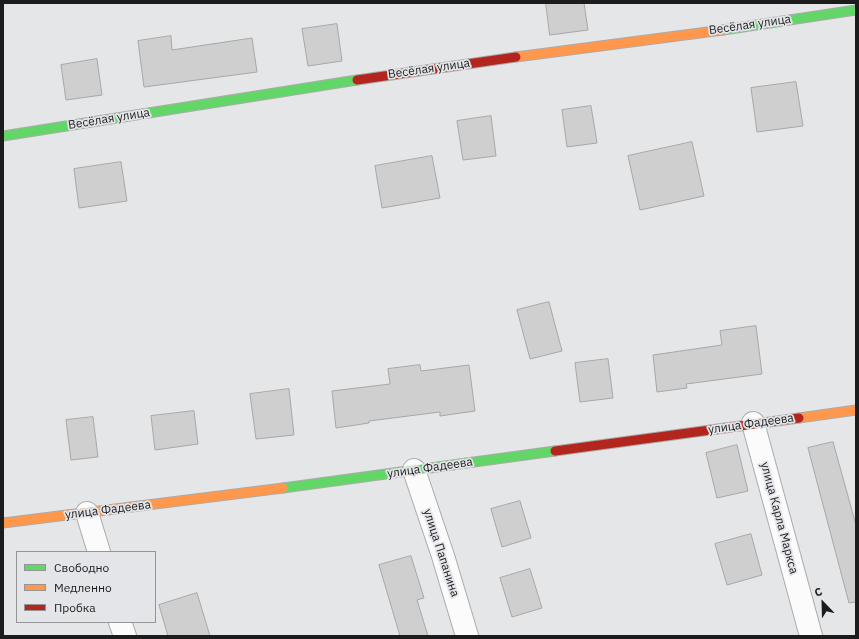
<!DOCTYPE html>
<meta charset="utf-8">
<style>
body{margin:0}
#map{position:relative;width:859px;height:639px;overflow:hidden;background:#e5e6e7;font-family:"IBM Plex Sans",sans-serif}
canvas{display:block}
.frame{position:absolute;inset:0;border:4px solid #1c1c1d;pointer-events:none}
.legend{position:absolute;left:16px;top:551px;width:140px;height:72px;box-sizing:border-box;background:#e4e5e8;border:1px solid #949597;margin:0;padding:5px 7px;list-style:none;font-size:12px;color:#1c1c1d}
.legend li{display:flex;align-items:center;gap:8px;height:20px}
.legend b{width:20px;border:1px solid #949597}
.north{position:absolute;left:803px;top:583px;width:40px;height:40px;-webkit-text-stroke:3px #e4e5e8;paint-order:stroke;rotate:337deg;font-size:11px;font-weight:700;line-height:16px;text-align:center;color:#1c1c1d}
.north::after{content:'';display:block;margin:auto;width:14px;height:18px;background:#1c1c1d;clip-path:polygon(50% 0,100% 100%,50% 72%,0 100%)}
</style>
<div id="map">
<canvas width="859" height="639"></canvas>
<div class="frame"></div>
<ul class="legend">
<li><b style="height:5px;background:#63d668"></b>Свободно</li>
<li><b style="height:5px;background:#ff974d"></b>Медленно</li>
<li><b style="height:5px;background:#b3261e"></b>Пробка</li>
</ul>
<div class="north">С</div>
</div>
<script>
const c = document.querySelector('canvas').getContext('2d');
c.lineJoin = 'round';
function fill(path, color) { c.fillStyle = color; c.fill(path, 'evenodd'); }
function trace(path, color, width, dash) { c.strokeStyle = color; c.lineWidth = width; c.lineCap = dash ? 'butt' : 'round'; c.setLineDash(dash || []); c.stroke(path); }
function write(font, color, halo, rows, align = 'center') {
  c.font = font + ' "IBM Plex Sans",sans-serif'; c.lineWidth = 3.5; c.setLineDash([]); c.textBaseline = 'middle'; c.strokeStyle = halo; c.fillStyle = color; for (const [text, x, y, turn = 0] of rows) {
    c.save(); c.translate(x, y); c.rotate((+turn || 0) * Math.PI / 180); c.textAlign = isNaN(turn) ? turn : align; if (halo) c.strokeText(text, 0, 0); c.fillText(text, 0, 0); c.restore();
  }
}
const building = new Path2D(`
 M 546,3 L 584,3 L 588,30 L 550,35 Z
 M 337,24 L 342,61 L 308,66 L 302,29 Z
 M 171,36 L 172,50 L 252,38 L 257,72 L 144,87 L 138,41 Z
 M 97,59 L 102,95 L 66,100 L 61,65 Z
 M 796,82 L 803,126 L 757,132 L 751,88 Z
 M 591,106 L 597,143 L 567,147 L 562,110 Z
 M 491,116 L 496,156 L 463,160 L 457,121 Z
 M 692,142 L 704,196 L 640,210 L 628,156 Z
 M 432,156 L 440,198 L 382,208 L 375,166 Z
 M 121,162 L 127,201 L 79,208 L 74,169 Z
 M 549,302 L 562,351 L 530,359 L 517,310 Z
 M 756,326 L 762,374 L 686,384 L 687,388 L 657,392 L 653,355 L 722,345 L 720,331 Z
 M 608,359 L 613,398 L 580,402 L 575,363 Z
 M 420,365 L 421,371 L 469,365 L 475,411 L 440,416 L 440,412 L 369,421 L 369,423 L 336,428 L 332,391 L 390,384 L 388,369 Z
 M 289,389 L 294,435 L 256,439 L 250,394 Z
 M 194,411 L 198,444 L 155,450 L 151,416 Z
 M 93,417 L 98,457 L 71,460 L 66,420 Z
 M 833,442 L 856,525 L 856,602 L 849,603 L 808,448 Z
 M 737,445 L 748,491 L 717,498 L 706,453 Z
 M 520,501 L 531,538 L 502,547 L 491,509 Z
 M 751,534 L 762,575 L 727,585 L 715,544 Z
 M 411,556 L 424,598 L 417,600 L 428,636 L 400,636 L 379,565 Z
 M 530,569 L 542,608 L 512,617 L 500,578 Z
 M 197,593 L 210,636 L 168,636 L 159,605 Z`);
fill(building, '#d0cfd0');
trace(building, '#a7a7a8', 1);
const street = new Path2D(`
 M 753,423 L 811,636
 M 414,470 L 443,556 L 467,636
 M 87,513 L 99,552
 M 120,622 L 125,636`);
const fast = new Path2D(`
 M 723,30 L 856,10
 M 3,136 L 357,80
 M 283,488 L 555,451`);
const slow = new Path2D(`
 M 516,57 L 723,30
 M 799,418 L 856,410
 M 3,523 L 283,488`);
const jam = new Path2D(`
 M 357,80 L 516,57
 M 555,451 L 799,418`);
trace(street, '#ababac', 24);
trace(fast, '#ababac', 11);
trace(slow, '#ababac', 11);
trace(jam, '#ababac', 11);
trace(street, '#fbfbfb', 22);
trace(fast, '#63d668', 9);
trace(slow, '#ff974d', 9);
trace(jam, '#b3261e', 9);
write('12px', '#1c1c1d', '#e4e5e8', [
 ["Весёлая улица",750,25,-8],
 ["Весёлая улица",429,69,-8],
 ["Весёлая улица",109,119,-9],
 ["улица Фадеева",751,424,-8],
 ["улица Фадеева",430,468,-8],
 ["улица Фадеева",108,510,-7],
 ["улица Карла Маркса",779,518,75],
 ["улица Папанина",441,553,72]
]);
</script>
